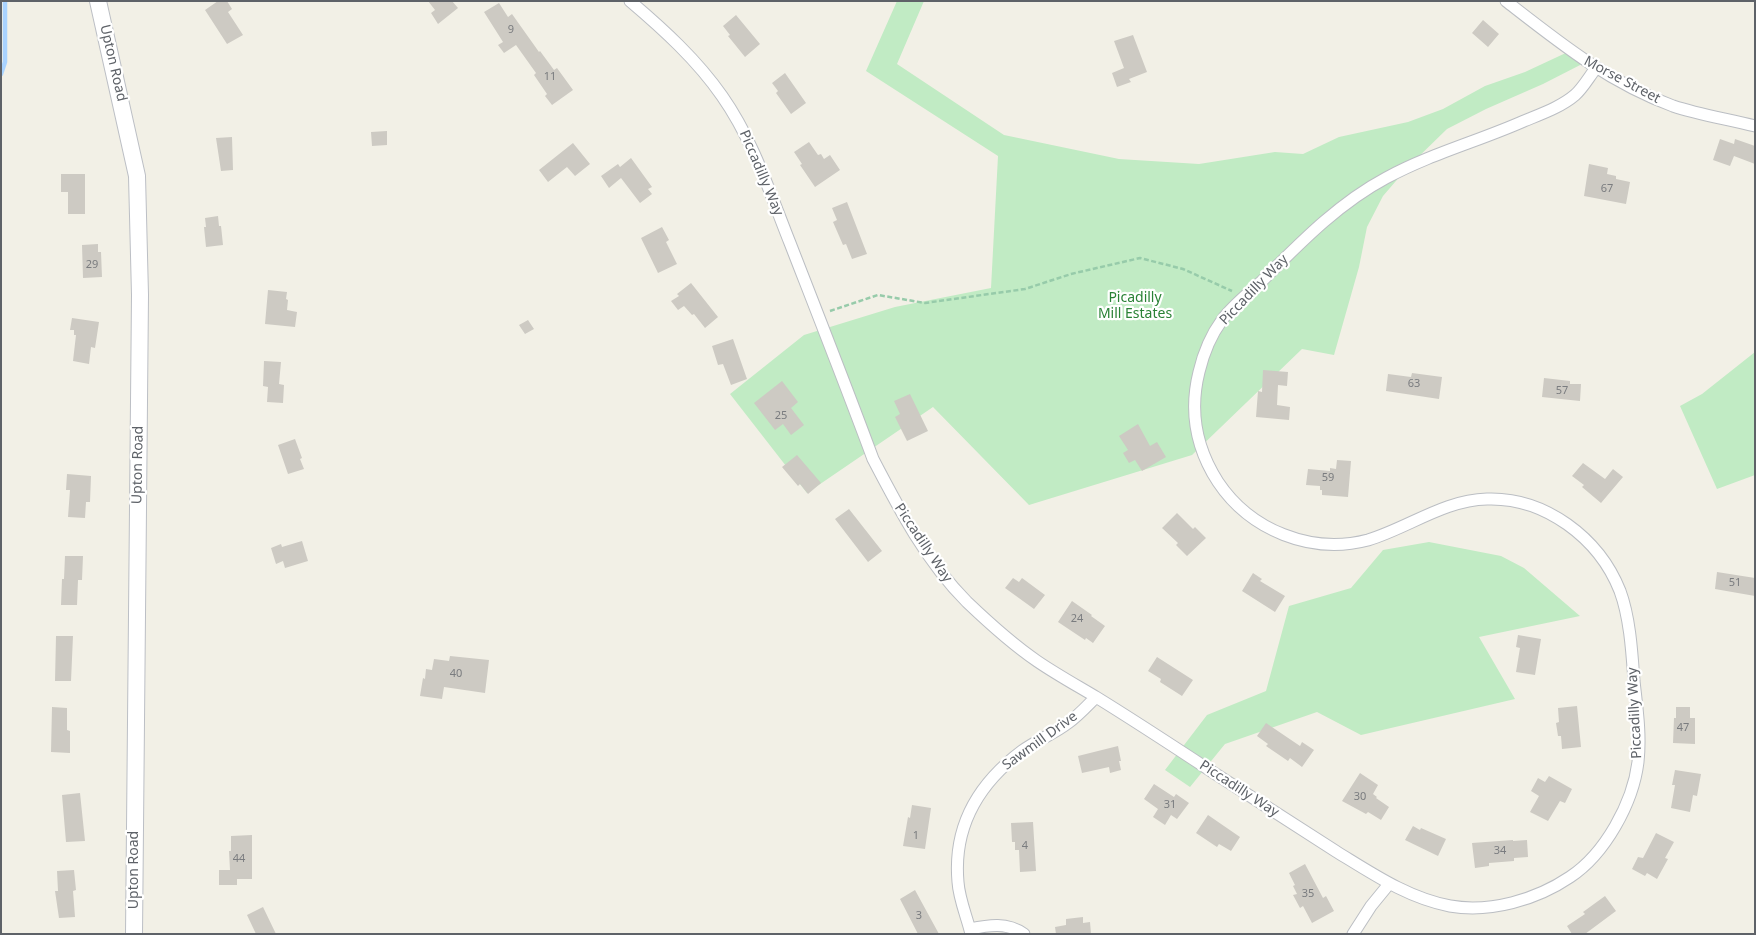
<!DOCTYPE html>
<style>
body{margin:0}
#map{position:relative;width:1756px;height:935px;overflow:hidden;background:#f2f0e6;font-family:"Noto Sans",sans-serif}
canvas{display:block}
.frame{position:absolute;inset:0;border:2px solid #5e6268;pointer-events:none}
</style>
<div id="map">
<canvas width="1756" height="935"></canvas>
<div class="frame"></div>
</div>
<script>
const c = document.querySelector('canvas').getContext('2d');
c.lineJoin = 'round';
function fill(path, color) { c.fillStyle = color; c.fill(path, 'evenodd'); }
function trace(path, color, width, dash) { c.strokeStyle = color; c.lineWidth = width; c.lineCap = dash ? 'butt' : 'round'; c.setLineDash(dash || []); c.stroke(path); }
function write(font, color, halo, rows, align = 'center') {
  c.font = font + ' "Noto Sans",sans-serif'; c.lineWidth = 4.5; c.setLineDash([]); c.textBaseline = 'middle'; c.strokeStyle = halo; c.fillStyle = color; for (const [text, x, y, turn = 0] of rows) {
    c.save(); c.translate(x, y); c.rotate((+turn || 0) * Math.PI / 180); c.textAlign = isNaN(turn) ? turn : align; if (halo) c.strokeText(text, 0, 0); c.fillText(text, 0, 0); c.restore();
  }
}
fill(new Path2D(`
 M 897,1 L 924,1 L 897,64 L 1004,135 L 1119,159 L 1199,164 L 1275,152 L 1303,154 L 1339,137 L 1408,122 L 1443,109 L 1485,86 L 1525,72 L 1570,51 L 1586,62 L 1543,84 L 1486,109 L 1447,129 L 1408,167 L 1383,196 L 1367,227 L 1359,267 L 1334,355 L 1302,349 L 1192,455 L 1029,505 L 933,407 L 807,493 L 730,394 L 804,335 L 895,307 L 991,288 L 998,156 L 866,71 Z
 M 1755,352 L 1755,475 L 1717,489 L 1680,406 L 1702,394 Z
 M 1429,542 L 1501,556 L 1524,568 L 1580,616 L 1479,637 L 1515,699 L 1361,735 L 1317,712 L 1225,744 L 1190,787 L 1165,770 L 1207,715 L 1266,691 L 1289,606 L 1351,588 L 1383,550 Z`), '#c1ebc4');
trace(new Path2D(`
 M 1,74 L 5,62 L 5,1`), '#a9d3ff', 4.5);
fill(new Path2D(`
 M 218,1 L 227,1 L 232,9 L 228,12 L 243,35 L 227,44 L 205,10 Z
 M 428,1 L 452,1 L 458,8 L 438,24 L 431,13 L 435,10 Z
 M 499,3 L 508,17 L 512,14 L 539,52 L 540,51 L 554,70 L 557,68 L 573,90 L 552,105 L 545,96 L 547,94 L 534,75 L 536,73 L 516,45 L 504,53 L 498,45 L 503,42 L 484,12 Z
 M 736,15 L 760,44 L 745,57 L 728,36 L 730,35 L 723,26 Z
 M 1483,20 L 1499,34 L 1488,47 L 1472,33 Z
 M 1133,35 L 1147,72 L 1129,79 L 1131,82 L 1117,87 L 1112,73 L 1124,68 L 1114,41 Z
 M 785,73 L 806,103 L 791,114 L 776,93 L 778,91 L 772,83 Z
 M 387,131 L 387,145 L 372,146 L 371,132 Z
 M 232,137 L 233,170 L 221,171 L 216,138 Z
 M 1720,139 L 1734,144 L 1735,139 L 1755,146 L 1755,164 L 1734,156 L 1730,166 L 1713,160 Z
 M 809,142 L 818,155 L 821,154 L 824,159 L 830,155 L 840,170 L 815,187 L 800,165 L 802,164 L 794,152 Z
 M 573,143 L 590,164 L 575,176 L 567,167 L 548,182 L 539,170 Z
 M 631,158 L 652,187 L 648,189 L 652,194 L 640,203 L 621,178 L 609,188 L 601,176 L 618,164 L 620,167 Z
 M 1589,164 L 1608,168 L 1607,174 L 1616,176 L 1616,179 L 1630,182 L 1626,204 L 1584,196 Z
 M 61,174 L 85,174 L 85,214 L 68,214 L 68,192 L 61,192 Z
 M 847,202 L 867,254 L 852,259 L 846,244 L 843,245 L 833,222 L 837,220 L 832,208 Z
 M 218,216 L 219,226 L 221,226 L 223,245 L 206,247 L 204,227 L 206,227 L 205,218 Z
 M 662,227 L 669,240 L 666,242 L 677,264 L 658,273 L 641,238 Z
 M 98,244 L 98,252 L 101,252 L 102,277 L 83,278 L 82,245 Z
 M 691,283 L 718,317 L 705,328 L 694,314 L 692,315 L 684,306 L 678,310 L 671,301 L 679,296 L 677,294 Z
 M 268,290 L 287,292 L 286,299 L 288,300 L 287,310 L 297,312 L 295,327 L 265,324 Z
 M 72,318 L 99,322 L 95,348 L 91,347 L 89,364 L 73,361 L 76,335 L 74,335 L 74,330 L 70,330 Z
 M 528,320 L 534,329 L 525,334 L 519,325 Z
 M 733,339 L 747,379 L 731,385 L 723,364 L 718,365 L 712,346 Z
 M 264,361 L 281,362 L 279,384 L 284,385 L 283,403 L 267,402 L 268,387 L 263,386 Z
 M 1263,370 L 1288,372 L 1287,386 L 1278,385 L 1277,405 L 1290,407 L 1289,420 L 1256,417 L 1258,391 L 1262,392 Z
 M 1412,373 L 1442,377 L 1439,399 L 1386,391 L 1388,374 L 1411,377 Z
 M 1544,378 L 1570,381 L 1570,384 L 1581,384 L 1580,401 L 1542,397 Z
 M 782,381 L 798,402 L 791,408 L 804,425 L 791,435 L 783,424 L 775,430 L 754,403 Z
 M 910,394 L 928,431 L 907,441 L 895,417 L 900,414 L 894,401 Z
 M 1138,424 L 1150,446 L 1157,442 L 1166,457 L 1142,471 L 1135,460 L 1129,463 L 1123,453 L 1128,450 L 1119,436 Z
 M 295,439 L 302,458 L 300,459 L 304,469 L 288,474 L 278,445 Z
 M 797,455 L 821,483 L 808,494 L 800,484 L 798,486 L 782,467 Z
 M 1337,460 L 1351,461 L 1348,497 L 1322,495 L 1322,490 L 1320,490 L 1320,486 L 1306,485 L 1308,469 L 1330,471 L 1330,468 L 1336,469 Z
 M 1583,463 L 1605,479 L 1613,469 L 1623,477 L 1601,503 L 1582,487 L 1584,485 L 1572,476 Z
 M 67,474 L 91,476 L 90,502 L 86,502 L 85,518 L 68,517 L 70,490 L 66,490 Z
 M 849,509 L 882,551 L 868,562 L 835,519 Z
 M 1177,513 L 1193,529 L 1195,527 L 1206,538 L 1187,556 L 1176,545 L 1178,543 L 1162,528 Z
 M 302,541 L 308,561 L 285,568 L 283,561 L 276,564 L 271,548 L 281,544 L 282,547 Z
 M 65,556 L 83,556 L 82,580 L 78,580 L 77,605 L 61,605 L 62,579 L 64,579 Z
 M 1717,572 L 1755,578 L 1755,596 L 1715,589 Z
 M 1253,573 L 1262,579 L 1260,581 L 1285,596 L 1275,612 L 1242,591 Z
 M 1013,578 L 1019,582 L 1022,578 L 1045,595 L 1034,609 L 1005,588 Z
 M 1072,601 L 1092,615 L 1091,616 L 1105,626 L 1093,643 L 1086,638 L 1085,640 L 1058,622 Z
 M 1518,635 L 1541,639 L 1535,675 L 1516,672 L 1520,648 L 1516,647 Z
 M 56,636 L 73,636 L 71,681 L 55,681 Z
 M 450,656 L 489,660 L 485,693 L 444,687 L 442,699 L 420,696 L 423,678 L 425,679 L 426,669 L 432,670 L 434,659 L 449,661 Z
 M 1157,657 L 1193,680 L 1182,696 L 1160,682 L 1161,679 L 1148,671 Z
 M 1577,706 L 1581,747 L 1562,749 L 1561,736 L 1558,736 L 1556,723 L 1559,722 L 1558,708 Z
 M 52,707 L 67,708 L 67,730 L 70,731 L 70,753 L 51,752 Z
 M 1676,707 L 1690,707 L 1690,718 L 1695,718 L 1695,744 L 1673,743 L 1674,718 L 1676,718 Z
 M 1266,723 L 1300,746 L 1302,742 L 1314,750 L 1302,767 L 1290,758 L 1288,761 L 1266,746 L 1268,744 L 1257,736 Z
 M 1118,746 L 1121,761 L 1119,761 L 1121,770 L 1110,773 L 1109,767 L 1082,773 L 1078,756 Z
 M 1675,770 L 1701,774 L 1697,796 L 1693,795 L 1690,812 L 1671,808 L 1675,785 L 1672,785 Z
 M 1360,773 L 1378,785 L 1373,794 L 1377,797 L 1376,798 L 1389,807 L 1381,820 L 1368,812 L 1366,814 L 1342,801 Z
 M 1549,776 L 1572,789 L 1565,803 L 1560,801 L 1548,821 L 1530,812 L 1539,796 L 1531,791 L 1538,778 L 1545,782 Z
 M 1154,784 L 1174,797 L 1176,794 L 1189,803 L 1177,819 L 1171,815 L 1165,825 L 1153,817 L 1158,809 L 1144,799 Z
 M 80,793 L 85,841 L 66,842 L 62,795 Z
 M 912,805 L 931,808 L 925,849 L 903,846 L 908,817 L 910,818 Z
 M 1208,815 L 1240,837 L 1231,851 L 1219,844 L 1217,847 L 1196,833 Z
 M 1033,822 L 1036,871 L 1020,872 L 1019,850 L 1015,850 L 1015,842 L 1012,842 L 1011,823 Z
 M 1413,826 L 1420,830 L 1421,828 L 1446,839 L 1438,856 L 1405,840 Z
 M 1656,833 L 1674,842 L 1665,858 L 1668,859 L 1657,879 L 1647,873 L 1645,876 L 1632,869 L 1638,857 L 1643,858 Z
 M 252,835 L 252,879 L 237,879 L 237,885 L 219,885 L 219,870 L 230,870 L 229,851 L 231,851 L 231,836 Z
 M 1513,840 L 1513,841 L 1527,840 L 1528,857 L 1514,858 L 1514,861 L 1489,863 L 1489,866 L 1475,868 L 1472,843 Z
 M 1305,864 L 1323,898 L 1326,896 L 1334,911 L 1312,923 L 1303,906 L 1300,908 L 1293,895 L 1297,894 L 1293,886 L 1295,885 L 1289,873 Z
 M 74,870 L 76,890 L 73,891 L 75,917 L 59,918 L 55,891 L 58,891 L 57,871 Z
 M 915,890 L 939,934 L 918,934 L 900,899 Z
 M 1605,896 L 1616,911 L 1585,934 L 1572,934 L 1567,926 L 1585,914 L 1583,912 Z
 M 263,907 L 276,934 L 256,934 L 247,915 Z
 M 1083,917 L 1083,923 L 1090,922 L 1091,934 L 1056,934 L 1055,927 L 1066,925 L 1066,919 Z`), '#cdcac3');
const minor = new Path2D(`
 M 630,1 C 663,29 697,60 722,96 C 753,140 770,193 790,243 C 818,315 846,386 873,459 C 899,509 926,561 967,602 C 989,623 1012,644 1037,661 C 1056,674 1076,685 1096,697 C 1135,721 1173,746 1211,771 C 1253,798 1295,825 1337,852 C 1373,874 1408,898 1450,906 C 1490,913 1536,900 1570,877 C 1605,854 1633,803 1638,762 C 1641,735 1637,708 1634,681 C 1632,653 1630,618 1620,591 C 1599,538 1545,497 1487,499 C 1444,500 1408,528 1368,540 C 1311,555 1250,530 1218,482 C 1196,448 1189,412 1199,372 C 1203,355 1211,335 1222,320 C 1233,305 1249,293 1263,280 C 1301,242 1339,203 1386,178 C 1430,154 1479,141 1524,121 C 1541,114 1561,107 1575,95 C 1583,88 1589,77 1596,68
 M 1506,1 C 1560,43 1608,82 1673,106 C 1700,115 1728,119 1755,126
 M 970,929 C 989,925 1007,922 1024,934
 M 971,934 C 967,917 959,899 958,882 C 953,826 978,784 1022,751 C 1037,740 1054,734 1068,723 C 1078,716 1087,706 1096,697
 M 1353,934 L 1371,906 L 1389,884`);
const secondary = new Path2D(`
 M 98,1 L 137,176 L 140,295 L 134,934`);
trace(minor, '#bbbec3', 13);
trace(secondary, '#bcbfc5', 18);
trace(new Path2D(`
 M 830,311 L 878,295 L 925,303 L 1025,289 L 1071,274 L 1140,258 L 1183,269 L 1232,291`), '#97cbaa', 2.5, [5, 2.5]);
trace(minor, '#fff', 11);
trace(secondary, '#fff', 16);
write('11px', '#7a7c7f', null, [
 ["9",511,30],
 ["11",550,77],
 ["67",1607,189],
 ["29",92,265],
 ["63",1414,384],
 ["57",1562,391],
 ["25",781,416],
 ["59",1328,478],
 ["51",1735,583],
 ["24",1077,619],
 ["40",456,674],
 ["47",1683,728],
 ["30",1360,797],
 ["31",1170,805],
 ["1",916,836],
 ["4",1025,846],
 ["34",1500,851],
 ["44",239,859],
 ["35",1308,894],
 ["3",919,916]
]);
write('14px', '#5e6268', '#fff', [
 ["Upton Road",113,63,77],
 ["Morse Street",1622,80,28],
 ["Piccadilly Way",761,173,67],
 ["Piccadilly Way",1254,290,-46],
 ["Upton Road",138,465,-89],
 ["Piccadilly Way",923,543,56],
 ["Piccadilly Way",1635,713,-93],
 ["Sawmill Drive",1040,741,-36],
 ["Piccadilly Way",1239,789,33],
 ["Upton Road",134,870,-90]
]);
write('14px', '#2a8236', '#fff', [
 ["Picadilly",1135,298],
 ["Mill Estates",1135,314]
]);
</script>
